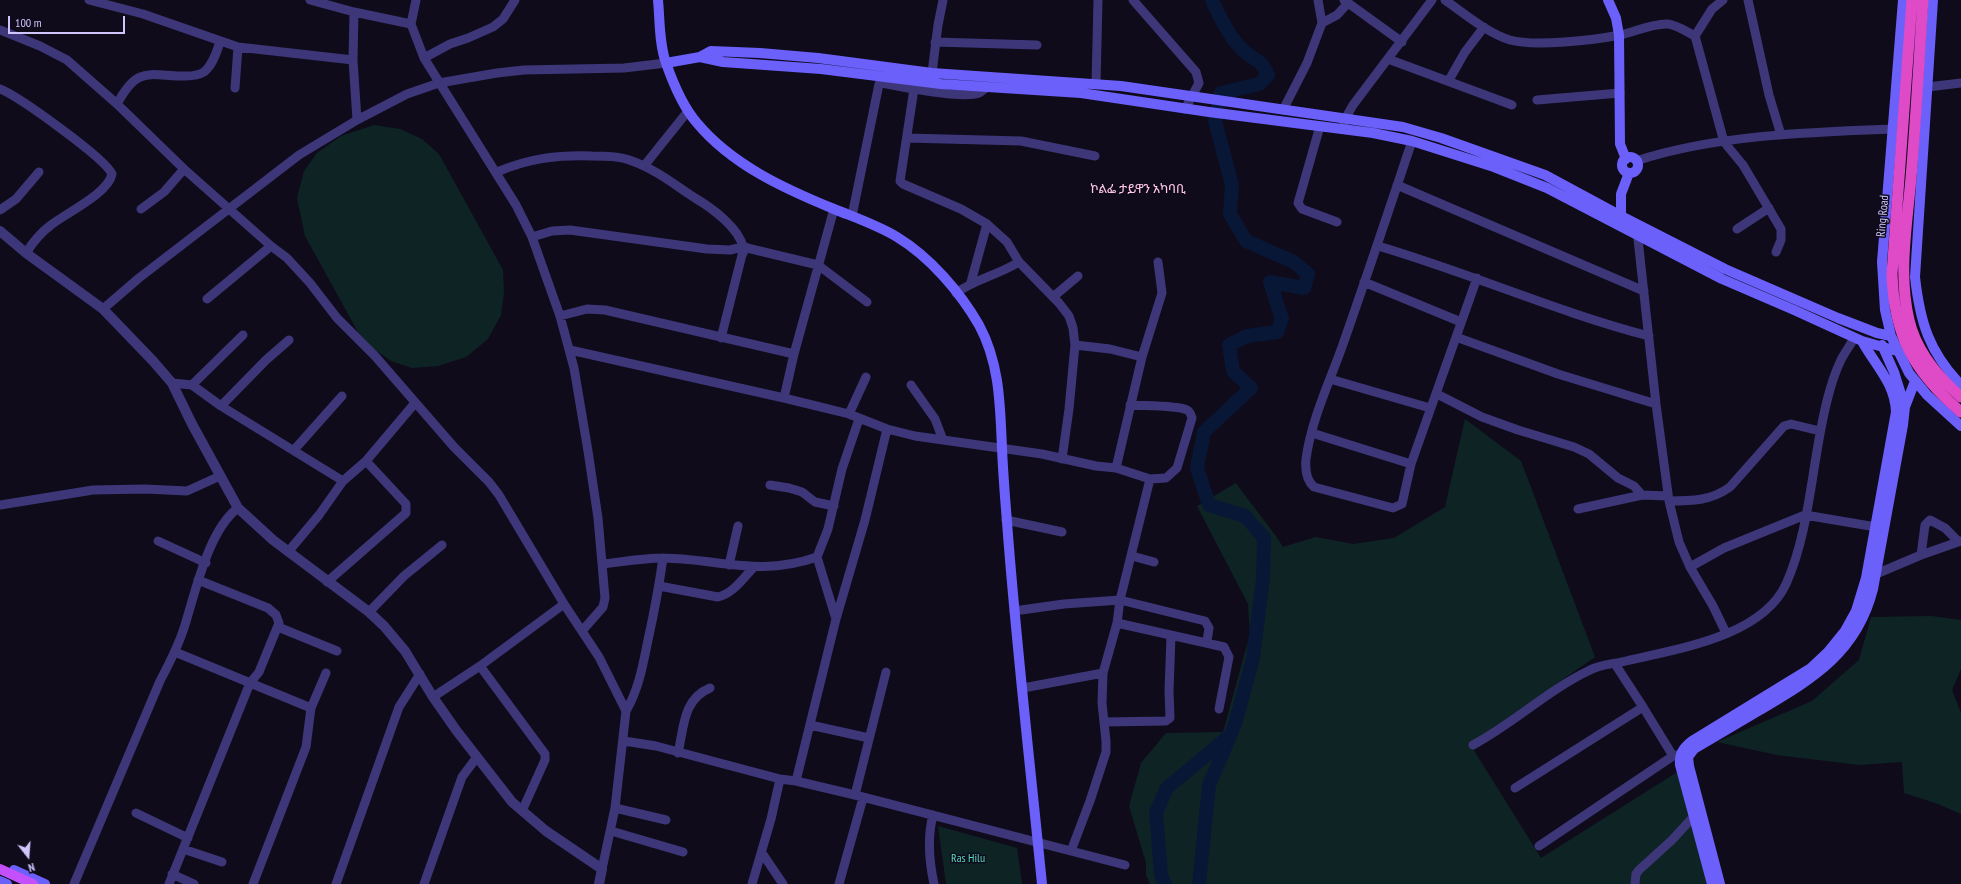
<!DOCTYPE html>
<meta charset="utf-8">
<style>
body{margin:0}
#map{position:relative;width:1961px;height:884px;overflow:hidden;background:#0f0b1b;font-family:"PT Sans Narrow",sans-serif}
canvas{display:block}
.north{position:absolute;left:8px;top:836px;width:40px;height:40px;-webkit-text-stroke:3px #0f0b1b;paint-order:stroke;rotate:163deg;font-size:11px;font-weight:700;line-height:16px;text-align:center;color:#cfc6fe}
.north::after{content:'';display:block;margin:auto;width:14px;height:18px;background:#cfc6fe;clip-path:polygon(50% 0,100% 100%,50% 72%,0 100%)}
.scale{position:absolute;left:8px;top:16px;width:117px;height:18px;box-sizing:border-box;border:2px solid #cfc6fe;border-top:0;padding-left:5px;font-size:12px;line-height:14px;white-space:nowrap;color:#cfc6fe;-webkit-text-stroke:3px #0f0b1b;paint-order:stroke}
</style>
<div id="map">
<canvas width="1961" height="884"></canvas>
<div class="north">N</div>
<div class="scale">100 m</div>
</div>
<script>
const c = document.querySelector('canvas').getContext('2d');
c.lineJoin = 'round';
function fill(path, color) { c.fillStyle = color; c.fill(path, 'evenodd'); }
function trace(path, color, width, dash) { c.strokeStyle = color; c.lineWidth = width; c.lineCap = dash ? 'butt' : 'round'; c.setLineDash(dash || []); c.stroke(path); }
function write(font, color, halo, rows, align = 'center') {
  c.font = font + ' "PT Sans Narrow","Noto Sans Ethiopic",sans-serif'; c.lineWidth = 3; c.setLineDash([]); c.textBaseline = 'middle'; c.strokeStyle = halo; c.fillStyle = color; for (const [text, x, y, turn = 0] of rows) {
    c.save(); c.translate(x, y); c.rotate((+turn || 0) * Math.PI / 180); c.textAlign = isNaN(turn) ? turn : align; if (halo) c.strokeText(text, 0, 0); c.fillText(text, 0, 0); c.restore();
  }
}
fill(new Path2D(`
 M 374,125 L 400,129 L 422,139 L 439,154 L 503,270 L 504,292 L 501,315 L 488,339 L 466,357 L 438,366 L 412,368 L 391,361 L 371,347 L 358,332 L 305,236 L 297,198 L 304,171 L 317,153 L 341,136 Z
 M 1465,419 L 1521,461 L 1595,657 L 1470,744 L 1541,858 L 1679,771 L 1714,884 L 1150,884 L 1146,875 L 1146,863 L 1129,806 L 1141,763 L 1166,733 L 1223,732 L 1250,634 L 1248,604 L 1197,506 L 1236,483 C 1251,505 1269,524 1283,547 L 1316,537 L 1353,544 L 1394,538 L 1445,507 Z
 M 1931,616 L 1961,620 L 1961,669 L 1952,690 L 1961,713 L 1961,814 L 1938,804 L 1904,793 L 1902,762 L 1859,765 L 1777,755 L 1717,742 L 1812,701 L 1859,660 L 1871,617 Z
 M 938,826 L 1017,848 L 1022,884 L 946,884 Z`), '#0e2424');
trace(new Path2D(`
 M 1165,884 L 1161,875 L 1156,812 L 1167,788 L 1228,737
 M 1199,884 L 1209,785 L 1235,724 L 1253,658 L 1263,578 L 1264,538 L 1245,516 L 1209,505 L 1197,468 L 1204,432 L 1251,388 L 1233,371 L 1229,345 L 1247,336 L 1277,332 L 1282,319 L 1270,282 L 1304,288 L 1308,274 L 1294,262 L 1246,241 L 1230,214 L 1232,185 L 1215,121 L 1221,93 L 1259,84 L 1268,75 C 1260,57 1255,62 1243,50 C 1229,37 1220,17 1212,0`), '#091736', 14);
trace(new Path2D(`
 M 89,0 L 143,14 L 238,47 L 353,60
 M 310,0 L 354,12 L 411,24
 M 416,0 L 411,24 L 424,58 L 516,205 L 532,237 L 560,316 L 574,368 L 588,451 L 598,518 L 605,598 L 603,607 L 582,631
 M 1133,0 L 1196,72 L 1199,83 L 1185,109
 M 1344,0 L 1402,42
 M 1445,0 C 1465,14 1487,33 1510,40 C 1535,47 1594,40 1620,35 C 1635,32 1652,23 1668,24 C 1677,25 1687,32 1695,36
 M 1723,0 L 1712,9 L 1695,36 L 1724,142 L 1743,165 L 1781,229 L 1781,240 L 1776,252
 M 1748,0 L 1769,95 L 1781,135
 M 354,12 L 353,60 L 357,120
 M 1322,23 L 1337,15 L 1348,3
 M 0,30 L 40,46 L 67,60 L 117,104 L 184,169 L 271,246 L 287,258 L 310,283 L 337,318 L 375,356 L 454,447 L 489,482 L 499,495 L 564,604 L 599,657 L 626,711
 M 935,42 L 1037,45
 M 424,58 L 450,44 L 468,38 L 493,27 L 503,19 L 515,0
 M 1388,59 L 1512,105
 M 932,73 L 938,25 L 943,0
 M 1449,80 L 1465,52 L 1484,27
 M 1096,84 L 1098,0
 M 1928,87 L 1961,83
 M 235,88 L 238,47
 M 0,89 C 18,96 105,158 112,174 C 108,194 66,213 51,225 C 40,233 33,242 26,253
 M 914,89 L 900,181 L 903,184 L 961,209 L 987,224 L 1007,242 L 1019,262 L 1059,303 L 1069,316 L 1073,328 L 1075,345 L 1069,409 L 1062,459
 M 1537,100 L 1620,93
 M 117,104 C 138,65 148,76 186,76 C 192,76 199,75 204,72 C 213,65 217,51 220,42
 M 1283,110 L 1307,63 L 1322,23 L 1318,0
 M 1320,126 L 1298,203 L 1302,209 L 1337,222
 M 1343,129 L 1345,119 L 1353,105 L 1432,0
 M 907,138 L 1021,141 L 1095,156
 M 1412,141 C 1389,210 1366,279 1342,347 C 1329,383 1311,421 1306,459 C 1305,470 1306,480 1314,487 L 1393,508 L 1402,504 L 1411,464 L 1477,278
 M 1636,161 C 1715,135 1810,132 1892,129
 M 644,166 L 688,111
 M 497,172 C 530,158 557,155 592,156 C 605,156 620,156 632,161 C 655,169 675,185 695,198 C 712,208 739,228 743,247
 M 1397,185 L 1644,291
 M 141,209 L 164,192 L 184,169
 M 0,210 L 16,199 L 39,172
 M 852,216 L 879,84 L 882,83 C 901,87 963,99 979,93 C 981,92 984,89 986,88
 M 1737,229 L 1769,208
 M 1637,230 L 1656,404 L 1669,501 L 1679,542 L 1690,567 L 1713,606 L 1726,633
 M 532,237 L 552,231 L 570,230 L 707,249 L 730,250 L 743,247 L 818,265 L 867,302
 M 1378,246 C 1470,273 1557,312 1649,336
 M 971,282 L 987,224
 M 1364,282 L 1461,322
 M 956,293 C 976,279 998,275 1019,262
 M 1053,297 L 1078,276
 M 207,299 L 271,246
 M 103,309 L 139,278 L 299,155 L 357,120 L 407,94 L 439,83 L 497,73 L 524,70 L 624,68 L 666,63
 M 560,316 L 587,309 L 605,310 L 794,354
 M 1456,337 L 1558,374 L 1656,404
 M 721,338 L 742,255 L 746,247
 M 1075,345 L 1110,349 L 1142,357
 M 570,350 L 784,398 L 849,414 L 887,429 L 915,436 L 1042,454 L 1096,466 L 1116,468 L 1150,479 L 1166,478 L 1177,468 L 1192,418 C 1191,415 1190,411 1187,410 C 1177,405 1143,406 1130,405
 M 1330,379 L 1430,408
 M 172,383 L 192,385 L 221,406 L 343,481
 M 192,385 L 243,335
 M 911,385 L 935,419 L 943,440
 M 1437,394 L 1482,417 L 1518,430 L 1574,447 L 1589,454 L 1618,478 L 1634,486 L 1642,495
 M 784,398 L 794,354 L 834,209
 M 221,406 L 266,360 L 289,340
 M 849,414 L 866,377
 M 1312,433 L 1411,464
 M 294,450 L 342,396
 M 1116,468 L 1142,357 L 1162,293 L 1158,262
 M 770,485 L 789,488 L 802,492 L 815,502 L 834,506
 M 1669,501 C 1691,501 1711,501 1730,487 L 1784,426 L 1791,424 L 1820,431
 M 0,505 L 93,490 L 145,489 L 187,491 L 220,476
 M 1578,509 L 1642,495 L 1668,496
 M 1006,520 L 1062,532
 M 158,541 L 206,563
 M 288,552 L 319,515 L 343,481 L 366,461 L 415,403
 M 1921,555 L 1925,525 L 1930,520 L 1945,528 L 1959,542
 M 1132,556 L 1154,562
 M 602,564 C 622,562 643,558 663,558 C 720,559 760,577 817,557
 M 729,565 L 738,526
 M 1690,567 L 1724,548 L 1805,515 L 1876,527
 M 1869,577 L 1921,555 L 1961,541
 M 327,582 L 406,513 L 406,504 L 366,461
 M 659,586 L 718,597 C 734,593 743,578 754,567
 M 1014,611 L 1064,604 L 1120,600 L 1205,621 L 1209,628 L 1207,641
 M 369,612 L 404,576 L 442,545
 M 836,619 L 817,557 L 828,529 L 842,469 L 859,419
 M 1117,623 L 1224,647 L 1229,657 L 1219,709
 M 278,627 L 337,651
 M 175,652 L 311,708
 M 1615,664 L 1643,707 L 1673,756
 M 480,666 L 545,754 L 545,760 L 522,811
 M 1023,688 L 1103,673
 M 433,697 L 480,666 L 564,604
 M 1104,722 L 1166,721 L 1170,718 L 1169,691 L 1171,636
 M 810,725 L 869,738
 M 624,741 L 656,746 L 780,779 L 796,781 L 855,795 L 1125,865
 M 1473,745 C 1514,723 1548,690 1590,670 C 1601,664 1614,664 1626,661 C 1676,649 1762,637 1786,584 C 1811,529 1812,456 1828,397 C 1831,385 1835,373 1840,362 C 1844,353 1850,346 1854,338
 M 678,753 C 684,727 683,699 710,688
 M 796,781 L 836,619 L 865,520 L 887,429
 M 1515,788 L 1643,707
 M 855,795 L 886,672
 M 615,808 L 666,820
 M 136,813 L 188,838
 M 933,815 C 927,838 929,861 934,884
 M 611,831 L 683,852
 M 1539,846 L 1673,756 L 1680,754
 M 183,849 L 222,862
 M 1071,851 L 1090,801 L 1106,752 L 1106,741 L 1102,703 L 1103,673 L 1117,623 L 1120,600 L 1150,479
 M 762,853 L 783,884
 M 602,869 L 615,808 L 626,711 C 639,689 643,664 648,640 C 654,613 659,586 663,558
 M 172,874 L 194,884
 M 74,884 L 160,681 C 169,664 178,647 184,628 C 195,594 208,530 238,508
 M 169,884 L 250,683 L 259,672 L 279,623 L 276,615 L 268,608 L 198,580
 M 253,884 L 306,747 L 311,708 L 326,673
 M 336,884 L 399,707 L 420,674
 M 424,884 L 462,777 L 477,757
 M 752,884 L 771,819 L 780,779
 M 839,884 L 863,798
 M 1635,884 L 1636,874 L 1639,870 L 1672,840 L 1695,815`), '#3d3779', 9);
trace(new Path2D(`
 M 0,231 L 26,253 L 103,309 L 153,361 L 172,383 L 192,424 L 238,508 L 273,540 L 369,612 L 384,626 L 405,651 L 433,697 L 456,730 L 512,802 L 546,831 L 602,869 L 599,884`), '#3d3779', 10);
trace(new Path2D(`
 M 658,0 C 660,21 659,43 666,63 C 673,83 683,107 697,123 C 732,165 785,189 834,209 C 856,218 877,225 897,237 C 930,257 960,292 979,325 C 1000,364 1000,405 1002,448 C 1003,473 1005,497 1007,522 C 1016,643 1030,763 1042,884
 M 1608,0 L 1616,18 L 1619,35 L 1620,144 L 1626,159
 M 1903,0 L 1882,262 L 1885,310 L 1891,336 L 1909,373 L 1927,395 L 1961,426
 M 1933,0 L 1915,277 C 1920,322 1929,352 1961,385
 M 700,57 L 723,62 L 821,69 L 941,84 L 1081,93 L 1209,112 L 1373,133 L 1412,141 L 1494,167 L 1547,188 L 1722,279 L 1794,310 L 1862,341 L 1897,351
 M 666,63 L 700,57 L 711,51 L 760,53 L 818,58 L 932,73 L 1121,86 L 1403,127 L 1441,138 L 1545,175 L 1621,216 L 1725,269 L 1838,318 L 1877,333 L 1891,336
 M1622 165a8 8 0 1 1 16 0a8 8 0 1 1-16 0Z
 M 1621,222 L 1621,194 L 1629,173
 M 1882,345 L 1894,372 L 1905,407
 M 14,870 L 45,884
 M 0,881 L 7,884
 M 1712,884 L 1680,765 C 1679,754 1683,748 1692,741 L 1811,668 L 1828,652 L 1845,631 L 1856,611 L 1866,578 L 1896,412 C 1895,383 1875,365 1862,341
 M 1720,884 L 1689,766 L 1688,757 L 1694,749 C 1716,736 1738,723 1760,710 C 1812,679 1857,653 1873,589 L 1903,425 L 1905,407 L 1915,381`), '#6c60fb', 10);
trace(new Path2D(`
 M 0,869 L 33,884`), '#c450fb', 10);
trace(new Path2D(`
 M 1912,0 L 1892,274 C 1894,336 1914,372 1961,412
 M 1923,0 C 1919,59 1916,119 1911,178 C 1907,225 1898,274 1909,320 C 1916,350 1938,377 1961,397`), '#df4ac6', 11);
write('12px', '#cfc6fe', '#0f0b1b', [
 ["Ring Road",1883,216,-85]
]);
write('12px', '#56dac0', '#0f0b1b', [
 ["Ras Hilu",968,859]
]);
write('13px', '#fec8e7', '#0f0b1b', [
 ["ኮልፌ ታይዋን አካባቢ",1138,189]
]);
</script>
